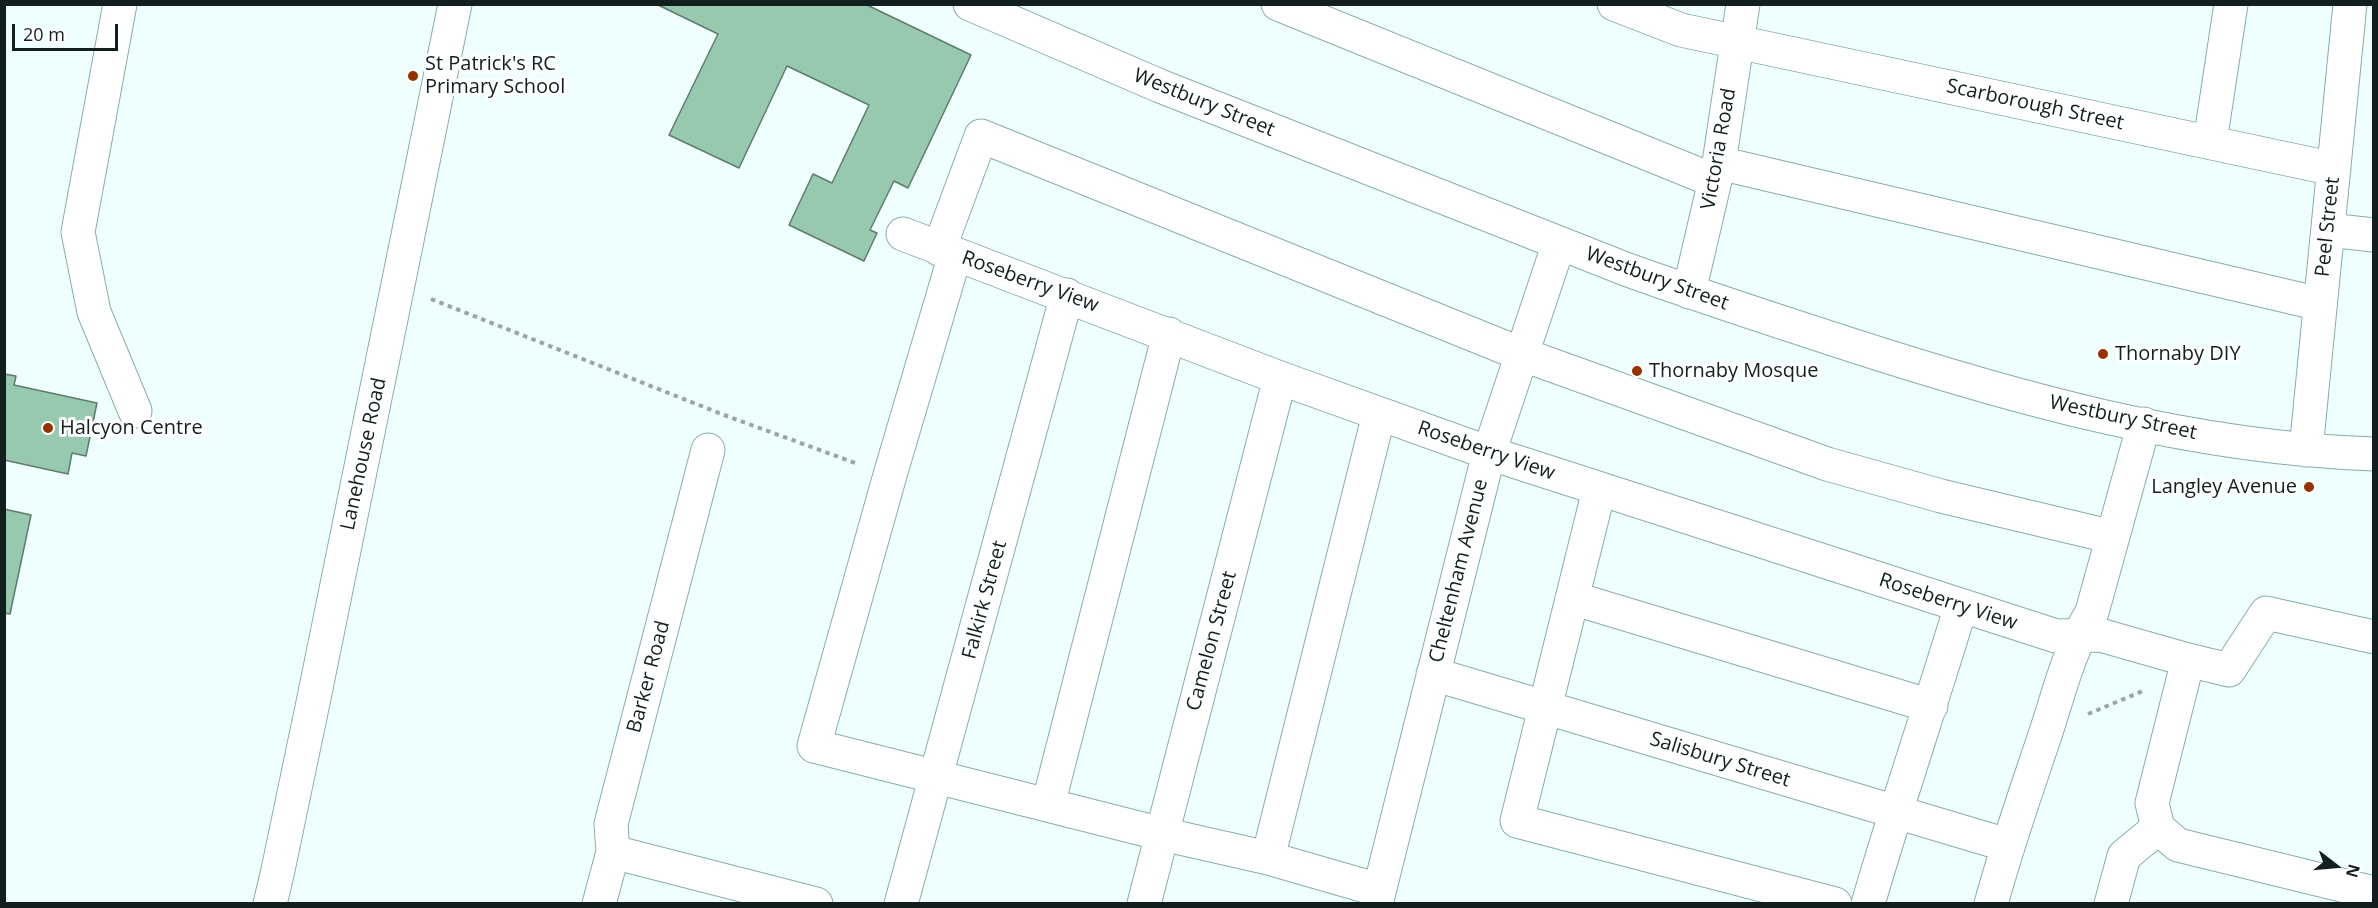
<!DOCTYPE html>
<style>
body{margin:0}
#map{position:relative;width:2378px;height:908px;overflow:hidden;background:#effffe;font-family:"Open Sans",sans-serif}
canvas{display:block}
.frame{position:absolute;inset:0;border:6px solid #11201f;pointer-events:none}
.north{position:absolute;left:2306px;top:836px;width:60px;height:60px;-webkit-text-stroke:4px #fff;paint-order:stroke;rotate:106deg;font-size:16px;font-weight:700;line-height:24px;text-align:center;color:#11201f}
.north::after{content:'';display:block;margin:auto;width:21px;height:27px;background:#11201f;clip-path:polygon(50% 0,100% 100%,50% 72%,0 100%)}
.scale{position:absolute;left:12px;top:24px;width:106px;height:27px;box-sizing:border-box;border:3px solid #11201f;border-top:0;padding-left:8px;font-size:18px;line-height:21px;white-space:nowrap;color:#11201f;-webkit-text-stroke:4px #fff;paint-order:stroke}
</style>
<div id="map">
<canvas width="2378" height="908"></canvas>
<div class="frame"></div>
<div class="north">N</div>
<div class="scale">20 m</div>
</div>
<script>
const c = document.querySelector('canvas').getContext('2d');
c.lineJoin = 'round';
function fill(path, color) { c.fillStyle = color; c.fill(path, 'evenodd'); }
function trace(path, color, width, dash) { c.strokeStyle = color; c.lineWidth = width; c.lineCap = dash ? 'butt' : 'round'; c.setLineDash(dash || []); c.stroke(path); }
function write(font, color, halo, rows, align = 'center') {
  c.font = font + ' "Open Sans",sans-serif'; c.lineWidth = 6; c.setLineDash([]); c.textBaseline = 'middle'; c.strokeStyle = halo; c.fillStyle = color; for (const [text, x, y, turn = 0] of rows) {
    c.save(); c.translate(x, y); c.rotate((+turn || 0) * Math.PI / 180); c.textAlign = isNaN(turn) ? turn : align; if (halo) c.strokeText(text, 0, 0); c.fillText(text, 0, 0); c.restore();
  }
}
const building = new Path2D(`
 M 656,4 L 865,4 L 971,55 L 908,188 L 894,181 L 870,230 L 877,233 L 864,261 L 789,225 L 813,174 L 832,183 L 869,105 L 787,66 L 739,168 L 669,135 L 718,34 Z
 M 4,374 L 16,376 L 14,385 L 97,403 L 86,456 L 72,453 L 68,474 L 4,460 Z
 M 4,509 L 31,515 L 10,614 L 4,613 Z`);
fill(building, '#96c9ad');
trace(building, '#5f7c6c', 1.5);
const minor = new Path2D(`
 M 120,4 L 78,232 L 94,312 L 135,411
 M 970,4 L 1160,86 L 1628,270 C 1698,295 1768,318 1839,341 C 2011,397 2191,448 2374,454
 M 1278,4 L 1715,181
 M 1614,4 L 1681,30 L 2334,169
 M 2210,142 L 2231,4
 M 1719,163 L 2320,304
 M 2328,230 L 2374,235
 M 903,234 L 1280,378 L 1489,453 L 2056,636 L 2100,635 L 2188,660 L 2152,803 L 2158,828 L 2178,845 L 2374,893
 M 939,249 L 981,136 L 1521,354 L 1827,464 L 1941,496 L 2113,537
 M 955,255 L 890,475 L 814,746 L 1162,834 L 1268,858 L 1379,890
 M 1689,292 L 1719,163 L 1743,4
 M 2306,450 L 2350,4
 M 1599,490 L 1517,821 L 1835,904
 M 1572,598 L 1931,706
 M 2188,660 L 2229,670 L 2266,613 L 2374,637
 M 1433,674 L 2007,845
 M 1048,805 L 1169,334
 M 613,852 L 816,904
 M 1268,858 L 1379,414
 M 270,904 L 278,870 L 315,693 L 455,4
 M 599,904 L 613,852 L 611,824 L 708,450
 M 901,904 L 1067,295
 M 1144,904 L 1280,378
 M 1376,904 L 1489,453 L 1559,243
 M 1868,904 C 1897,804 1931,705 1961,606
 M 1991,904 C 2007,845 2027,789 2046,732 C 2060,689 2069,651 2092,612 L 2144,424
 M 2111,904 L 2124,856 L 2158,828`);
trace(minor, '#88aeab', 35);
trace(new Path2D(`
 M 431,299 L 724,415 L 858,464
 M 2088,714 L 2145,690`), '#97a7a6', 4, [4.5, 4.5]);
trace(minor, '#fff', 33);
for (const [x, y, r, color] of [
 [413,76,6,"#963100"],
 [2103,354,6,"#963100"],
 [1637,371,6,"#963100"],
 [48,428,6,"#963100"],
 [2309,487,6,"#963100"]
]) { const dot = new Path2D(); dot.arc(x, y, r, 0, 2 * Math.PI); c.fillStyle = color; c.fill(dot); trace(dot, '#fff', 2); }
write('20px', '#11201f', '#fff', [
 ["St Patrick's RC",425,64],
 ["Primary School",425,87],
 ["Thornaby DIY",2115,354],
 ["Thornaby Mosque",1649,371],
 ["Halcyon Centre",60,428],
 ["Langley Avenue",2297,487,"right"]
], 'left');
write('20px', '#11201f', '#fff', [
 ["Westbury Street",1204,103,22],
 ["Scarborough Street",2035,105,12],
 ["Victoria Road",1719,149,-80],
 ["Peel Street",2328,227,-84],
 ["Westbury Street",1657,279,20],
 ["Roseberry View",1030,282,20],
 ["Westbury Street",2123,418,12],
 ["Roseberry View",1486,451,19],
 ["Lanehouse Road",364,454,-78],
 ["Cheltenham Avenue",1459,571,-76],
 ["Falkirk Street",985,600,-75],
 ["Roseberry View",1948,602,18],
 ["Camelon Street",1212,641,-75],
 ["Barker Road",649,677,-75],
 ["Salisbury Street",1720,760,17]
]);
</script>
